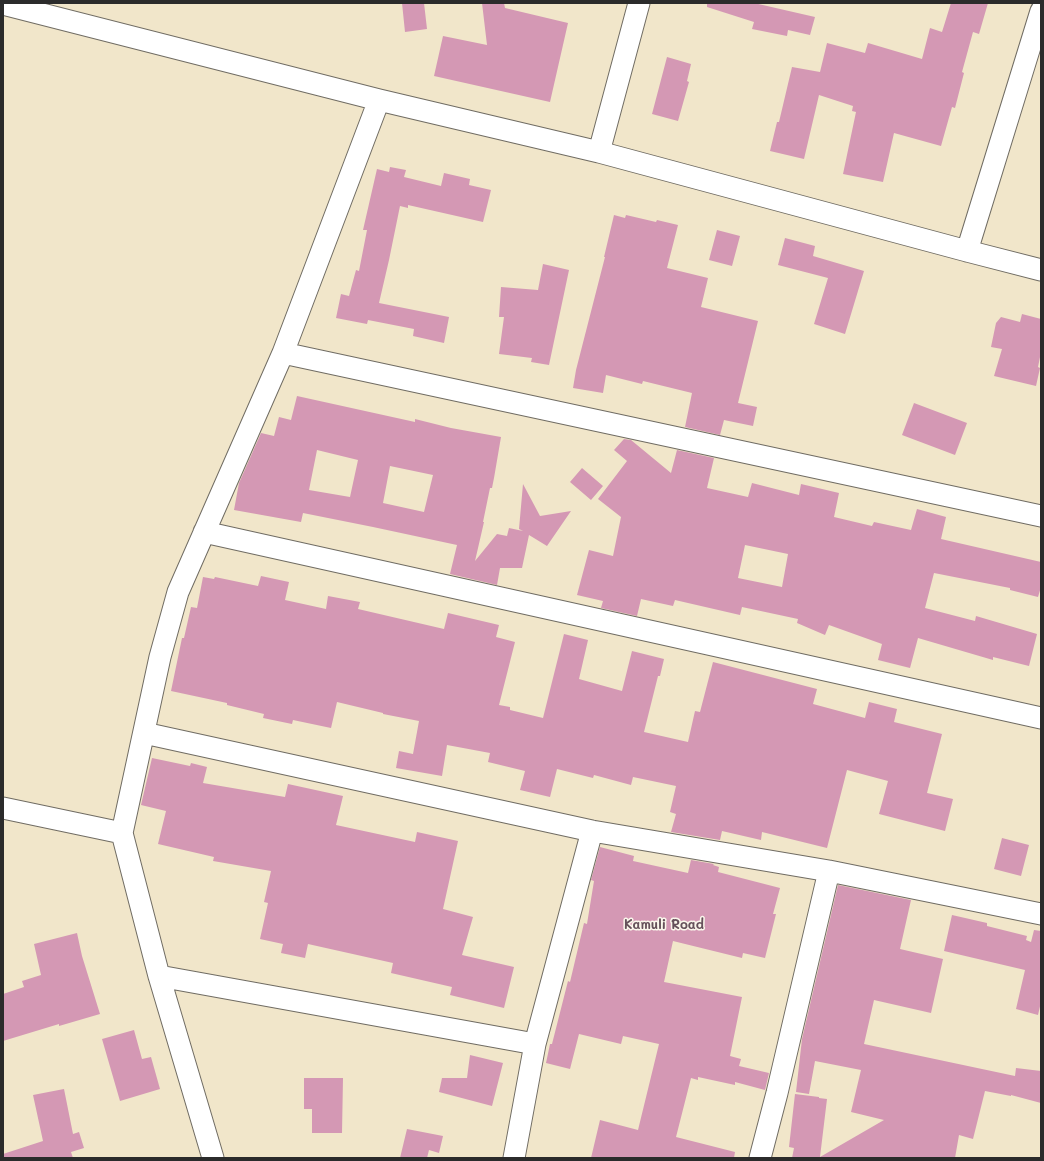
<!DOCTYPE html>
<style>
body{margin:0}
#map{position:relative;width:1044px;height:1161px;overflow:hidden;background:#f1e6ca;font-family:Mali,sans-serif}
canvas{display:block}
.frame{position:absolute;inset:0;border:4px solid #2b2b2b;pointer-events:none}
</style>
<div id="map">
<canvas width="1044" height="1161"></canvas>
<div class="frame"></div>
</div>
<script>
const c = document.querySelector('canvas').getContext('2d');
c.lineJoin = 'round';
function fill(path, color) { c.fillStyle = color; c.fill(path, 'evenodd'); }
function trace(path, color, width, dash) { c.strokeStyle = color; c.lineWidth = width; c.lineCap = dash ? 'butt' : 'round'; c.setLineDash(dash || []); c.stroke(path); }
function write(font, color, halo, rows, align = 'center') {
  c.font = font + ' Mali,sans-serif'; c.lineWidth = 3; c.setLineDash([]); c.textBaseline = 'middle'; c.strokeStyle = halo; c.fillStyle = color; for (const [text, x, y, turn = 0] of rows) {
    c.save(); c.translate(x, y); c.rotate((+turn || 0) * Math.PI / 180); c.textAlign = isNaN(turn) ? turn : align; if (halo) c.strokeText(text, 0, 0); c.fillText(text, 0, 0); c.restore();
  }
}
fill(new Path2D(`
 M 402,3 L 424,3 L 427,29 L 405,32 Z
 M 482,3 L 504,3 L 505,8 L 568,23 L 550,102 L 434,76 L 443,36 L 487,45 Z
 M 707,3 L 754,3 L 815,17 L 810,35 L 788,30 L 787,36 L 752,29 L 754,22 L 707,7 Z
 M 951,3 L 988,3 L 979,34 L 973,32 L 962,72 L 964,73 L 955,108 L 952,107 L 941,146 L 894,133 L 883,182 L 843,174 L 856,112 L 852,111 L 853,106 L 819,95 L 804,159 L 770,151 L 777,122 L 779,122 L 792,67 L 820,72 L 827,43 L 865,53 L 868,43 L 922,59 L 930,28 L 942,32 Z
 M 667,57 L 691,64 L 687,81 L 689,82 L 678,121 L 652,114 Z
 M 390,167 L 406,170 L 404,177 L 441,186 L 444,173 L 470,179 L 469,185 L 491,190 L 483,222 L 408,205 L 408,208 L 400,206 L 389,260 L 379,303 L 449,317 L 444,343 L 413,336 L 414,329 L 368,320 L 367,324 L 336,318 L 341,294 L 349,296 L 356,270 L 359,271 L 367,230 L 363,230 L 377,169 L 389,172 Z
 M 614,215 L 625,218 L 626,215 L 656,222 L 657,220 L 678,225 L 667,268 L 708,278 L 701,307 L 758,321 L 738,403 L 757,407 L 753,426 L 724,420 L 720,435 L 685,427 L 692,393 L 643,381 L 642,384 L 606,375 L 603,393 L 573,388 L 576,370 L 605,257 L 604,257 Z
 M 717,230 L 740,236 L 732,266 L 709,260 Z
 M 785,238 L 815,246 L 813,256 L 864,271 L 845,334 L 814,324 L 828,278 L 778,265 Z
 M 543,264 L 569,270 L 549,365 L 531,362 L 532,358 L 499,354 L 504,317 L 499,317 L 501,287 L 538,290 Z
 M 1022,314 L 1041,319 L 1041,352 L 1038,367 L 1040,368 L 1036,386 L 994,376 L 1002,349 L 991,347 L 996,323 L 1001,317 L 1020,322 Z
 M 297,396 L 415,422 L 415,419 L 451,428 L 501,437 L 494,478 L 492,488 L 490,488 L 483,522 L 484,522 L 475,561 L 497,534 L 507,536 L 509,528 L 523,531 L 519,529 L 523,484 L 540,516 L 571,511 L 547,546 L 529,535 L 522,568 L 500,568 L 497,585 L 450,574 L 457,545 L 373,527 L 303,513 L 301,522 L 234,510 L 239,483 L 261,433 L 274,436 L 279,417 L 291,420 ZM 317,450 L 358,460 L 350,497 L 309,490 ZM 390,466 L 433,475 L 424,512 L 383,503 Z
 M 914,403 L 967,423 L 955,455 L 902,435 Z
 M 624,439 L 631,440 L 671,473 L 677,450 L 714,458 L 707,488 L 748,497 L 752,483 L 799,495 L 801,484 L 839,493 L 834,517 L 872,526 L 874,522 L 911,530 L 917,509 L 946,517 L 941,539 L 1041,562 L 1041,587 L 1038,597 L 1010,590 L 1010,588 L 934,573 L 925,608 L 975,621 L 976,616 L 1037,634 L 1029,666 L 993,657 L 993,660 L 918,638 L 910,668 L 878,660 L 882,644 L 829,625 L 825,635 L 797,623 L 798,619 L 742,607 L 740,615 L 675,600 L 673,606 L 641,599 L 637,616 L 601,608 L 603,601 L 577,595 L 589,550 L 613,556 L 621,517 L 598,499 L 627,461 L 614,450 ZM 745,545 L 788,554 L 782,587 L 738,578 Z
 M 582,468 L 603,486 L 591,500 L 570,482 Z
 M 261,576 L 289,582 L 285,600 L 326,609 L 328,596 L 360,602 L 358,609 L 444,629 L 448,613 L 499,625 L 496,637 L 515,642 L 499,705 L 510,707 L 510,710 L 543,718 L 564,634 L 588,640 L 579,679 L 622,691 L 632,651 L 664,659 L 660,676 L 658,676 L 644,732 L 688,742 L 695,711 L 700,712 L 713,662 L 817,689 L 813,704 L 865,718 L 869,702 L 897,709 L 894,722 L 942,734 L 927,793 L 953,799 L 945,831 L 879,814 L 888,781 L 847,770 L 827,848 L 762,832 L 761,840 L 722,831 L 720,840 L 671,832 L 676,814 L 670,812 L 676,786 L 633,777 L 631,785 L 594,775 L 593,778 L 557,769 L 550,797 L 520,790 L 525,771 L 488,762 L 490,753 L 447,745 L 442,776 L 396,768 L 399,751 L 413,754 L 419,721 L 383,714 L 383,713 L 337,702 L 331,728 L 293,720 L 292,724 L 263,718 L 264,714 L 227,705 L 227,703 L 171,691 L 182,638 L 184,638 L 191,607 L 197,608 L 203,577 L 214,579 L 215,577 L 258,586 Z
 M 152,758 L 190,766 L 191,763 L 207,767 L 203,783 L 285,797 L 288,784 L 343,796 L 336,825 L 415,842 L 417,832 L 458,841 L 443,909 L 473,917 L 462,955 L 514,967 L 504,1008 L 450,995 L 452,987 L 391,973 L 393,963 L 308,944 L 305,958 L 281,953 L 283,944 L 260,939 L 268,903 L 264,902 L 271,871 L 213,861 L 214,857 L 158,844 L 166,811 L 141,805 Z
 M 1002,838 L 1029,845 L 1021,876 L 994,869 Z
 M 600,847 L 634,856 L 633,861 L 688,873 L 691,860 L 714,864 L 713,865 L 719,867 L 718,872 L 780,888 L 773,914 L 776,914 L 765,958 L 743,953 L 742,958 L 673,941 L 664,982 L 742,997 L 730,1056 L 741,1059 L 739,1066 L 769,1073 L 765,1090 L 735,1082 L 735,1085 L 698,1077 L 698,1080 L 691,1078 L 676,1137 L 735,1152 L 734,1158 L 591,1158 L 600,1120 L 638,1130 L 659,1044 L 623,1036 L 621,1044 L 579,1034 L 570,1069 L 546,1063 L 550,1044 L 552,1044 L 568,981 L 570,982 L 584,923 L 587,924 L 594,881 L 591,880 Z
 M 838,885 L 911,900 L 900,949 L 943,959 L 931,1013 L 874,1000 L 864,1044 L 1015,1076 L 1016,1068 L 1041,1071 L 1041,1103 L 1011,1095 L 1011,1096 L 985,1091 L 973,1139 L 959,1135 L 955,1158 L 792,1158 L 794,1148 L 789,1147 L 795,1094 L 819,1097 L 819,1098 L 827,1099 L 820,1157 L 884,1120 L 851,1112 L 861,1070 L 815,1061 L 809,1094 L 796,1092 L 802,1039 Z
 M 952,915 L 987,923 L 987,926 L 1027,936 L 1026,940 L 1031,942 L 1034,930 L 1041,931 L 1041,1002 L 1038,1015 L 1016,1009 L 1025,970 L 944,951 Z
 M 77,933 L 82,956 L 100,1014 L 59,1026 L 59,1024 L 3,1041 L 3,994 L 24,987 L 22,981 L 41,975 L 34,944 Z
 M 134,1030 L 142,1059 L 151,1057 L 160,1089 L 120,1101 L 102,1039 Z
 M 470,1055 L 503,1063 L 492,1106 L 439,1092 L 442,1078 L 467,1078 Z
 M 304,1078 L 343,1078 L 342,1133 L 312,1133 L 312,1109 L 304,1109 Z
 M 64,1089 L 73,1134 L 79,1132 L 84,1148 L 71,1152 L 73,1158 L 3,1158 L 3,1154 L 43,1141 L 33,1095 Z
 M 407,1129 L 443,1136 L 439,1153 L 429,1150 L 427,1158 L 400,1158 Z`), '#d498b4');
const minor = new Path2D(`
 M 3,4 L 379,100 L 599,152 L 967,251 L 1041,270
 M 599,152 L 639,3
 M 967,251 L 1041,11
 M 283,353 L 1041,516
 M 204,532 L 1041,718
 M 144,733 L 592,831 L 829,871 L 1041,914
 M 3,808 L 122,833
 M 159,976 L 535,1044
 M 213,1158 L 159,976 L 122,833 L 160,657 L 178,592 L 283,353 L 379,100
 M 514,1158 L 535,1044 L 592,831
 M 760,1158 L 777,1093 L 829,871`);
trace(minor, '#706c63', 23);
trace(minor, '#fff', 21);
write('bold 13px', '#66515b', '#fbf7ec', [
 ["Kamuli Road",664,925]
]);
</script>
